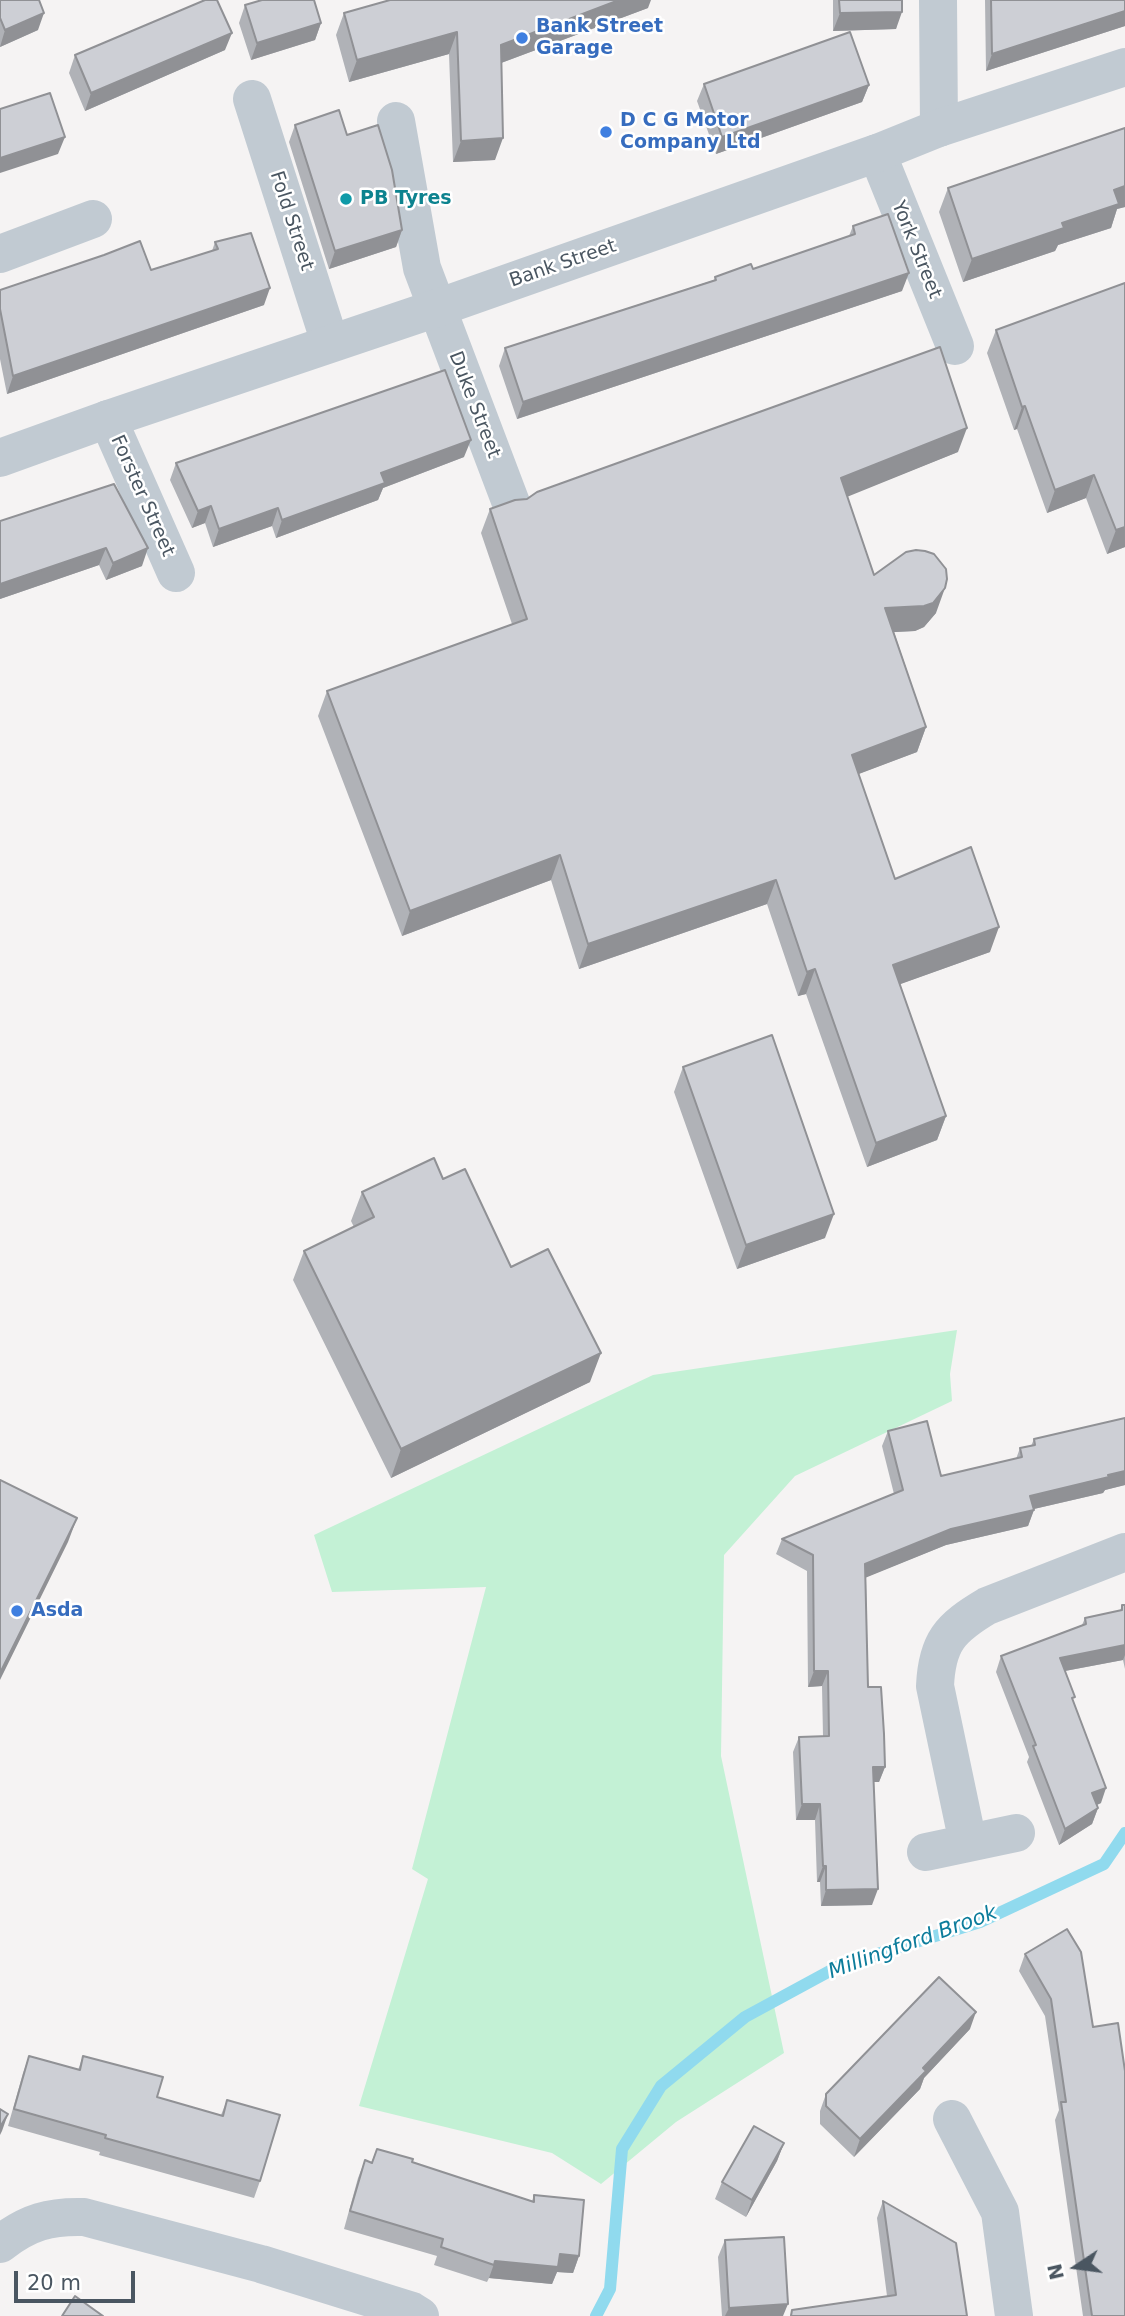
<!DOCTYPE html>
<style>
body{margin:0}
#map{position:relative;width:1125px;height:2316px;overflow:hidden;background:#f5f3f3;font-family:"DejaVu Sans",sans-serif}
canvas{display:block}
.north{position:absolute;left:1041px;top:2232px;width:70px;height:70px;-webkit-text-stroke:5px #fff;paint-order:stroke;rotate:257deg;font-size:19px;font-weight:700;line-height:28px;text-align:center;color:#4a5661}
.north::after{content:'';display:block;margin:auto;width:24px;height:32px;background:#4a5661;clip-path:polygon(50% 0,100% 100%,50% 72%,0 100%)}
.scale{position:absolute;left:14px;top:2271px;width:121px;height:32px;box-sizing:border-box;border:4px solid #4a5661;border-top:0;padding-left:9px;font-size:21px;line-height:24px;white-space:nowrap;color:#4a5661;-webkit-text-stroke:5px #fff;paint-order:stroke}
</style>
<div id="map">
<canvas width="1125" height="2316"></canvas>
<div class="north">N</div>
<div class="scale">20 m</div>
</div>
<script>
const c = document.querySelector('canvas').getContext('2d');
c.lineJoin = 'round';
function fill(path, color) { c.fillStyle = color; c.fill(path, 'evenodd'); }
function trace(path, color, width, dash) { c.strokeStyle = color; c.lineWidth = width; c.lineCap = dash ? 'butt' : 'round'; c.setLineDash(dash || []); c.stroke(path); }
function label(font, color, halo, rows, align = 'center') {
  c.font = font + ' "DejaVu Sans",sans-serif'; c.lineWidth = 5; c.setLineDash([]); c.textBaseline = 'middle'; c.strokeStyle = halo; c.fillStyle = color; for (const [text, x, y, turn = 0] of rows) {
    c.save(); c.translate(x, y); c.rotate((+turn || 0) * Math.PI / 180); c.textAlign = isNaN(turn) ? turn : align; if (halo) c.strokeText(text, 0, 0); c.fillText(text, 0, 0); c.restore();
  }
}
fill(new Path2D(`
 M957 1330 950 1374 952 1401 795 1476 724 1555 721 1756 784 2053 676 2122 601 2184 552 2153 359 2106 428 1879 412 1869 486 1587 332 1592 314 1535 653 1375Z`), '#c3f1d5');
trace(new Path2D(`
 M596 2316 610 2289 622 2149 661 2086 745 2017 839 1966 980 1922 1104 1864 1125 1833`), '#90daee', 12);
trace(new Path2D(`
 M938 0 939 128
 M252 99 330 343
 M396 121 422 268 511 503
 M877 153 955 346
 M0 254 93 219
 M108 419 176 573
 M968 1843 935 1686C937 1642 950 1628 987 1606L1125 1552
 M926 1852 1016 1833
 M952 2119 1000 2212 1014 2316
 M0 2244C28 2222 50 2216 84 2217L261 2264 412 2311 420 2316`), '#c1cad2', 38);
trace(new Path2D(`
 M0 458 108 419 437 308 877 153 939 128 1125 67`), '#c1cad2', 38);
fill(new Path2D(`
 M0 0 38 30 0 47Z
 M833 0H902L896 29 833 31Z
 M985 0H1125V26L986 71Z
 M245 5 321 23 315 40 251 60 239 23Z
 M648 8 501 63 495 160 453 162 449 54 349 82 336 35 344 13Z
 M225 50 85 111 69 73 75 55Z
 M704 84 869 85 862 102 716 154 697 101Z
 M295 125 347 135 402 230 396 247 329 269 289 142Z
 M1125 128V207L1117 209 1111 228 1058 245 1055 251 963 282 939 212 948 188Z
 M853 226 902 291 517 419 499 366 505 348 714 280 715 277 753 269 849 236Z
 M215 242 264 305 7 394 0 359V290L151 270 212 251Z
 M1125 283V547L1107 554 1086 498 1047 513 1017 429 1014 430 987 353 996 330Z
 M958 452 847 496 874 575 936 613 924 627 915 631 894 632 926 727 917 752 858 774 895 879 990 952 900 984 946 1116 937 1140 867 1167 806 994 798 996 767 904 579 969 551 880 402 936 318 716 327 691 512 624 481 533 490 509 527 499Z
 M464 457 383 488 378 500 276 538 272 526 213 547 205 523 192 528 170 480 176 463Z
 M114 484 142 566 106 580 99 565 0 599V521Z
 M683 1067 825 1238 737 1269 674 1092Z
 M443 1179 511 1267 590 1382 391 1478 293 1280 304 1251 354 1227 351 1221 362 1192Z
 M1125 1418V1485L1105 1490 1103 1493 1034 1509 1028 1526 946 1545 866 1577 868 1687 885 1767 879 1782H874L872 1905 821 1906 820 1882H817L815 1820H796L793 1752 799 1737 823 1736 822 1686 808 1687 807 1571 776 1554 782 1539 894 1494 882 1446 888 1431 941 1476 1016 1459 1020 1448 1031 1446 1034 1439Z
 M1122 1605H1125V1669L1123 1660 1065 1671 1101 1803 1097 1805 1098 1808 1092 1824 1059 1845 1027 1762 1029 1757 996 1672 1001 1656 1082 1625 1085 1618 1120 1611Z
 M1025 1954 1093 2027 1125 2316H1083L1055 2120 1059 2110 1045 2016 1019 1971Z
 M970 2029 924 2078 920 2089 854 2157 820 2124V2111L826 2094Z
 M29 2056 78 2070 83 2056 157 2097 221 2115 227 2100 260 2181 254 2198 99 2155 100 2152 8 2126 23 2073Z
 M784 2143 777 2161 746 2217 715 2199 722 2182Z
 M377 2149 412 2162 532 2201 534 2195 579 2256 573 2273 557 2272 552 2284 489 2278 487 2282 434 2265 437 2256 344 2229 358 2178 365 2160 371 2163Z
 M883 2201 967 2316H790L792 2310 887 2296 877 2218Z
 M725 2240 783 2316H722L718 2257Z`), '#b0b2b7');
fill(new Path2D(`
 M619 0H651L648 8 493 66 501 45Z
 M1125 11V26L986 71 992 54Z
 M902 12 896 29 833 31 840 13Z
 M44 13 38 30 0 47 5 30Z
 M321 23 315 40 251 60 257 43Z
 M457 32 449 54 349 82 357 60Z
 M232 33 225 50 85 111 91 93Z
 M869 85 862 102 716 154 722 137Z
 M65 137 58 154 0 173V158Z
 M503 138 495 160 453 162 461 141Z
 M1125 186V207L1117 209 1111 228 1058 245 1055 251 963 282 972 259 1062 223 1114 190Z
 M402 230 396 247 329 269 335 251Z
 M909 273 902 291 517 419 523 402Z
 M270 288 264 305 7 394 13 376Z
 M1025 406 1017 429 1014 430 1022 407Z
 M967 428 958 452 832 503 841 478Z
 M471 440 464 457 383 488 378 500 276 538 282 520 381 473Z
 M1094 475 1086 498 1047 513 1055 490Z
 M211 506 205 523 192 528 198 511Z
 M278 508 272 526 213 547 219 529Z
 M1125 527V547L1107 554 1116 530Z
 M106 548 99 565 0 599V584Z
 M148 548 142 566 106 580 113 563Z
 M945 588 936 613 924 627 915 631 876 633 885 608Z
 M926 727 917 752 843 780 852 755Z
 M560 855 551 880 402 936 410 911Z
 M776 880 767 904 579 969 588 944Z
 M999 927 990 952 884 990 893 965Z
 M815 969 806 994 798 996 807 972Z
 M946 1116 937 1140 867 1167 876 1143Z
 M834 1214 825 1238 737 1269 746 1245Z
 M601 1353 590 1382 391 1478 401 1449Z
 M1125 1471V1485L1105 1490 1103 1493 1025 1511 1030 1496Z
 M1034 1510 1028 1526 946 1545 860 1580 865 1564 951 1529Z
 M77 1518 68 1542 0 1680V1673Z
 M1125 1645V1655L1123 1660 1054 1673 1060 1658Z
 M814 1671H828L822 1686 808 1687Z
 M873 1767H885L879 1782H868Z
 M1106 1788 1101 1803 1087 1809 1092 1793Z
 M802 1804H820L815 1820H796Z
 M1098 1808 1092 1824 1059 1845 1065 1829Z
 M823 1866H826L820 1882H817Z
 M878 1889 872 1905 821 1906 826 1890Z
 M976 2012 970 2029 924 2078 920 2089 854 2157 860 2139 923 2068Z
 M8 2114 2 2131 0 2135V2127Z
 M784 2143 777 2161 746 2217 752 2200Z
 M560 2254 579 2256 573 2273 557 2272 552 2284 489 2278 495 2261Z
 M788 2304 783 2316H725L729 2308Z`), '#909195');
const building = new Path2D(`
 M0 0H39L44 13 5 30 0 18Z
 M205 0H217L232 33 91 93 75 55Z
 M262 0H314L321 23 257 43 245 5Z
 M390 0H619L501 45 503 138 461 141 457 32 357 60 344 13Z
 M839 0H902V12L840 13Z
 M991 0H1125V11L992 54Z
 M850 32 869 85 722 137 704 84Z
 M50 93 65 137 0 158V109Z
 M339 110 347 135 378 125 392 170 402 230 335 251 295 125Z
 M1125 128V186L1114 190 1119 204 1062 223 1064 228 972 259 948 188Z
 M888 214 909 273 523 402 505 348 716 280 715 277 751 264 753 269 855 234 853 226Z
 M251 233 270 288 13 376 0 309V290L104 255 140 241 151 270 218 249 215 242Z
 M1125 283V527L1116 530 1094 475 1055 490 1025 406 1022 407 996 330Z
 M940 347 967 428 841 478 874 575 906 552 916 550 925 551 934 554 946 569 947 579 945 588 933 603 924 606 885 608 926 727 852 755 895 879 971 847 999 927 893 965 946 1116 876 1143 815 969 807 972 776 880 588 944 560 855 410 911 327 691 527 619 490 509 515 500 527 499 537 492Z
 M445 370 471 440 381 473 385 483 282 520 278 508 219 529 211 506 198 511 176 463Z
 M114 484 148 548 113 563 106 548 0 584V521Z
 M772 1035 834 1214 746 1245 683 1067Z
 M434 1158 443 1179 465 1169 511 1267 548 1249 601 1353 401 1449 304 1251 374 1217 362 1192Z
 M1125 1418V1471L1108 1475 1109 1477 1030 1496 1034 1510 951 1529 865 1564 868 1687H881L884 1734 885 1767H873L878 1889 826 1890V1866H823L820 1804H802L799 1737 829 1736 828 1671H814L813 1555 782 1539 903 1490 888 1431 927 1421 941 1476 1022 1457 1020 1448 1035 1445 1034 1439Z
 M0 1480 77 1518 0 1673Z
 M1122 1605H1125V1645L1060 1658 1075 1697 1072 1698 1106 1788 1092 1793 1098 1808 1065 1829 1033 1746 1036 1745 1001 1656 1086 1624 1085 1618 1122 1610Z
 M1067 1929 1081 1952 1093 2027 1118 2023 1125 2071V2316H1092L1061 2102H1066L1051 1999 1025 1954Z
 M939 1977 976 2012 923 2068 926 2071 860 2139 826 2106V2094Z
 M29 2056 80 2070 83 2056 163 2077 157 2097 223 2116 227 2100 280 2115 260 2181 105 2138 106 2135 14 2109Z
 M0 2109 8 2114 0 2127Z
 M754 2126 784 2143 752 2200 722 2182Z
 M377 2149 413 2159 412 2162 534 2202V2195L584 2200 579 2256 560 2254 558 2267 495 2261 494 2265 441 2247 443 2239 350 2211 365 2160 372 2163Z
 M883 2201 956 2243 967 2316H791L792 2310 896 2295Z
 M784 2237 788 2304 729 2308 725 2240Z
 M75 2296 103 2316H62Z`);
fill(building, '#cdcfd5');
trace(building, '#909195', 2);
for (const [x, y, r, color] of [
 [522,38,7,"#3f7fe0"],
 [606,132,7,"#3f7fe0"],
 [346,199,7,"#0f9aa8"],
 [17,1611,7,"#3f7fe0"]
]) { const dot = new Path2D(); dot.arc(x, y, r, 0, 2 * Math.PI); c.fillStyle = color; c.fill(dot); trace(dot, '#fff', 2.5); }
label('bold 19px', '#366cbe', '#fff', [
 ["Bank Street",536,27],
 ["Garage",536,49],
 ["D C G Motor",620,121],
 ["Company Ltd",620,143],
 ["Asda",31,1611]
], 'left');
label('bold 19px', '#0d838f', '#fff', [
 ["PB Tyres",360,199]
], 'left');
label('19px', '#4a5661', '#fff', [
 ["Fold Street",291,221,72],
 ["York Street",916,250,68],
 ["Bank Street",563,264,-19],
 ["Duke Street",474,405,69],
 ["Forster Street",142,496,66]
]);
label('italic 21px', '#0c7c9b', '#fff', [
 ["Millingford Brook",913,1943,-20]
]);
</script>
